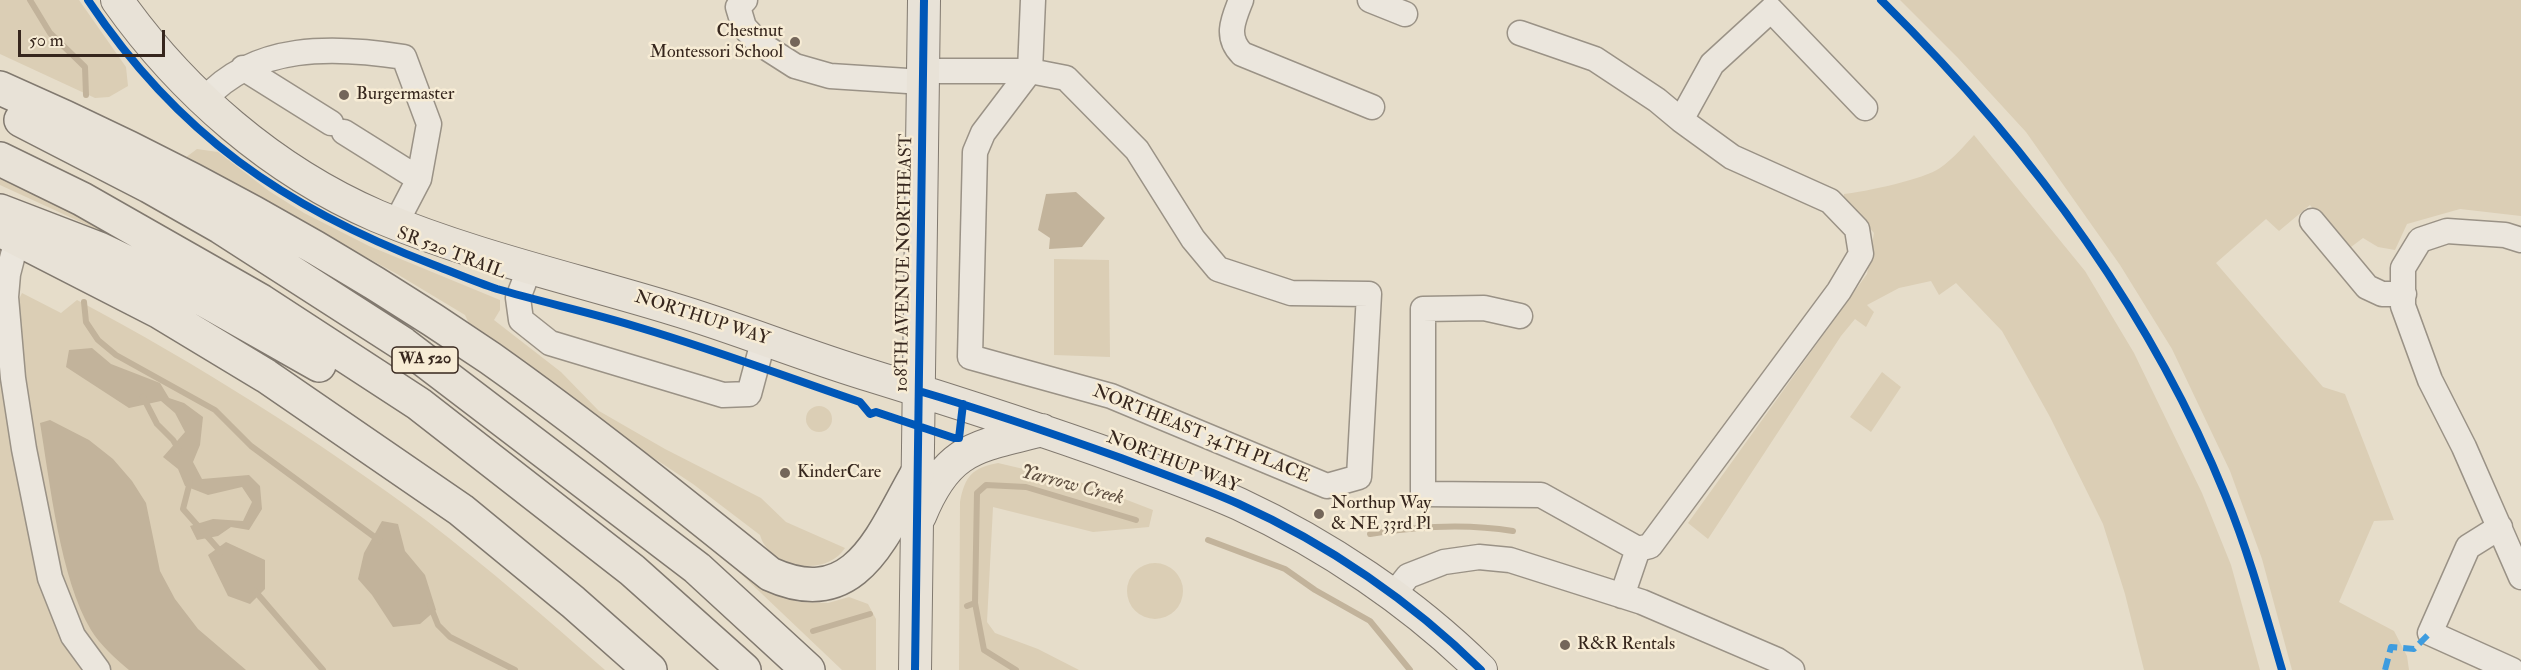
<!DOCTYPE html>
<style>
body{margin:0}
#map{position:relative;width:2521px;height:670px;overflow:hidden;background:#e6ddca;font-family:"IM FELL Double Pica",serif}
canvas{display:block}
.scale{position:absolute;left:18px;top:30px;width:147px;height:27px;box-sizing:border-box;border:3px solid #36261d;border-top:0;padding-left:8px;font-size:18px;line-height:21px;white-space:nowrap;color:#36261d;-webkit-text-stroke:4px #f7ecd5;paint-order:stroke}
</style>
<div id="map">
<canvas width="2521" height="670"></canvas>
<div class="scale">50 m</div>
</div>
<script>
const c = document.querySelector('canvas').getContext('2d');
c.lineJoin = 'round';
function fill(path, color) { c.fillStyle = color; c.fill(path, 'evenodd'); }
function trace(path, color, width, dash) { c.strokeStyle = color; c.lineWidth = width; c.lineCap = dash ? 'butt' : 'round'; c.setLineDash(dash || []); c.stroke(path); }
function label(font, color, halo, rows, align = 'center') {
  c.font = font + ' "IM FELL Double Pica",serif'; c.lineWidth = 5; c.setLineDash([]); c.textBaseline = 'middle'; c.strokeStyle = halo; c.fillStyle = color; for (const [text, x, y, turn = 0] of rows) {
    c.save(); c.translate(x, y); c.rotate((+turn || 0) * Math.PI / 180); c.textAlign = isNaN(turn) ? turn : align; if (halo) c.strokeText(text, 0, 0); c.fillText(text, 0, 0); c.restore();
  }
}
fill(new Path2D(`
 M0 0H79L126 67 128 86 109 97 95 98 0 54Z
 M1900 0H2521V216L2460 209 2407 224 2395 250 2378 247 2363 238 2347 250 2310 205 2279 231 2266 219 2216 263 2323 387 2345 394 2394 520 2374 521 2339 602 2394 631 2407 656 2409 670H2292L2262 559 2230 471 2172 349 2120 265 2026 132 1958 58Z
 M1974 135 2085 271 2134 353 2202 493 2231 565 2260 670H2144L2125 594 2103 524 2050 417 2002 331 1956 283 1939 295 1931 281 1899 288 1867 305 1874 312 1866 327 1855 319 1841 336 1708 539 1688 523 1867 274 1874 233 1844 200V194C1864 192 1925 179 1940 168 1953 159 1964 146 1974 135Z
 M197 149 218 152 269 191 304 213 369 246 500 300V310L494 320 561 372 599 411 665 449 761 498 786 522 845 548C826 578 769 568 760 535L693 484 622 437 472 330 465 315 397 274 185 158Z
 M0 176 124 238 122 241 0 185Z
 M1054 259 1109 260 1110 357 1054 355Z
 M22 293 61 313 77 300C196 363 318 440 427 521 488 568 547 619 605 670H111L81 636 62 590 45 520 15 307Z
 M0 340 86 670H0Z
 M1882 372 1901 387 1871 432 1850 417Z
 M806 419a13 13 0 1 1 26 0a13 13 0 1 1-26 0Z
 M998 463 1083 483 1153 510 1149 527 1093 532 993 507 987 622 995 633 1038 649 1079 670H959L960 502C965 476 972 468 998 463Z
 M721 555 778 594 799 602 828 603 849 597 868 604 876 619V670H842Z
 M1127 591a28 28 0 1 1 56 0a28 28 0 1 1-56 0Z`), '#dbceb5');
fill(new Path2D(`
 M1076 192 1105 218 1082 247 1049 249 1050 238 1038 230 1046 194Z
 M92 348 111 364 160 383 169 398 184 403 203 417 200 445 193 462 202 479 249 475 260 486 262 509 249 530 231 527 218 536 197 540 190 526 213 519 243 521 252 502 242 487 208 495 185 486 178 469 163 457 185 432 175 413 161 401 129 408 66 367 69 350Z
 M50 420 89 440 113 459 132 481 146 503 160 571 175 599 198 629 246 670H129C116 659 100 645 91 630 60 578 50 483 40 423Z
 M382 521 398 524 405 551 425 575 436 610 420 624 393 627 372 595 358 579 364 553Z
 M226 542 265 560V589L250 604 228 596 208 555Z`), '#c2b39b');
trace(new Path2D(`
 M30 0 50 33 85 67 86 95
 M84 302 86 322 98 340 116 355 215 410 251 446 380 541
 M143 397 157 424 173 440 179 450
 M190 482 183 509 221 552
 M1370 534C1418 526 1465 523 1513 531
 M1208 540 1285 569 1315 590 1370 621 1410 670
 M255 591 323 670
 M975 603 984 650 1016 670
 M430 605 438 625 450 637 515 670
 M967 606 975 603 977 493 986 485 1026 487 1136 520
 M813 631 870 614`), '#c2b39b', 6);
const minor = new Path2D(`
 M745 0 738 7 744 27 759 43 795 66 830 76 923 82
 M1241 0C1233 20 1225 37 1242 54L1372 107
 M1370 0 1405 14
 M1520 33 1595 59 1657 100 1681 120
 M243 68 331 123
 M923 71H1030L1066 78 1137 150 1193 239 1218 269 1291 293 1369 294 1359 477 1327 486 1111 396 970 357 975 152 983 133 1030 71 1033 0
 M204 100C255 43 334 46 404 57L429 124 419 179 396 223
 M344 132 419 179
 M2312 221 2367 287 2382 294H2404
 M17 239 8 274 6 297 13 378 24 449 50 578 73 636 98 670
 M2521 240 2505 235 2447 231 2420 240 2403 268V306L2430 380 2464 447 2521 577
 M530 267 518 298 521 320 550 343 723 395 749 394 764 338
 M1520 316 1484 308 1423 309V494L1541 495 1638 549
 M2500 527 2468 547 2430 633 2512 670
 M1393 595 1408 576 1444 562 1479 557 1510 560 1642 602 1777 660 1792 670
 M1622 596 1638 549 1650 546 1839 291 1861 254 1857 229 1830 201 1732 157 1681 120 1712 64 1771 10 1865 108`);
const major = new Path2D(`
 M117 0C182 92 273 171 377 216 472 256 575 279 673 309 740 329 805 356 872 376 956 402 1040 429 1123 459 1162 473 1201 487 1239 504 1327 545 1412 602 1481 670
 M920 516C948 447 976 447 1042 430
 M915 670 924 0`);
const highway = new Path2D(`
 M0 88C172 163 335 252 490 358 586 426 678 500 770 574 856 613 882 535 917 474
 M21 120 149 186 221 227 403 344 697 568 808 670
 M0 159 82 199 261 301 419 404 632 570 744 670
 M0 211 99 249 197 296 319 365
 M6 233 160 312 266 376 461 510 573 602 650 670`);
trace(minor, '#9a9286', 27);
trace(major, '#81796f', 34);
trace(highway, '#81796f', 36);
trace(minor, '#ebe6dd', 24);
trace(major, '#e8e2d7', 32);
trace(highway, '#e8e2d7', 33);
trace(new Path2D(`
 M2385 670 2391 647 2414 649 2430 633`), '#3e9cdf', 6, [12, 6]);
trace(new Path2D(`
 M88 0C177 134 285 208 434 265 455 273 476 282 497 289 545 303 594 313 641 328 715 350 787 377 860 402L870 414 876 412 954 438H959L963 404
 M1881 0C2026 143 2149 307 2226 497 2249 553 2265 612 2282 670
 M919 391C987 411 1054 434 1121 458 1160 473 1201 487 1239 504 1328 544 1412 602 1481 670
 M915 670 924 0`), '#0057b8', 8);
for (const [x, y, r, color] of [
 [795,42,6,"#74665a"],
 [344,95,6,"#74665a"],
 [785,473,6,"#74665a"],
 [1319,514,6,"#74665a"],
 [1565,645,6,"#74665a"]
]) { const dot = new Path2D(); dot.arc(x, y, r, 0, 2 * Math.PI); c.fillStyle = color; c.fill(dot); trace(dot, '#f7ecd5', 2); }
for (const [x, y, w] of [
 [425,360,66]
]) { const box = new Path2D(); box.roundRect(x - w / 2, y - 13, w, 26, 4.5); c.fillStyle = '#f7ecd5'; c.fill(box); trace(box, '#36261d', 1.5); }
label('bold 16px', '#36261d', null, [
 ["WA 520",425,360]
]);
label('18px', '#36261d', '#f7ecd5', [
 ["Chestnut",783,32,"right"],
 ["Montessori School",783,53,"right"],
 ["Burgermaster",356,95],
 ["KinderCare",797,473],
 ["Northup Way",1331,504],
 ["& NE 33rd Pl",1331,525],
 ["R&R Rentals",1577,645]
], 'left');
label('18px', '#36261d', '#f7ecd5', [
 ["SR 520 TRAIL",451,254,21],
 ["108TH AVENUE NORTHEAST",905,263,-89],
 ["NORTHUP WAY",702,319,18],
 ["NORTHEAST 34TH PLACE",1201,435,22],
 ["NORTHUP WAY",1173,463,21]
]);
label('italic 20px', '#5b4b3d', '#f7ecd5', [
 ["Yarrow Creek",1072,486,15]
]);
</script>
